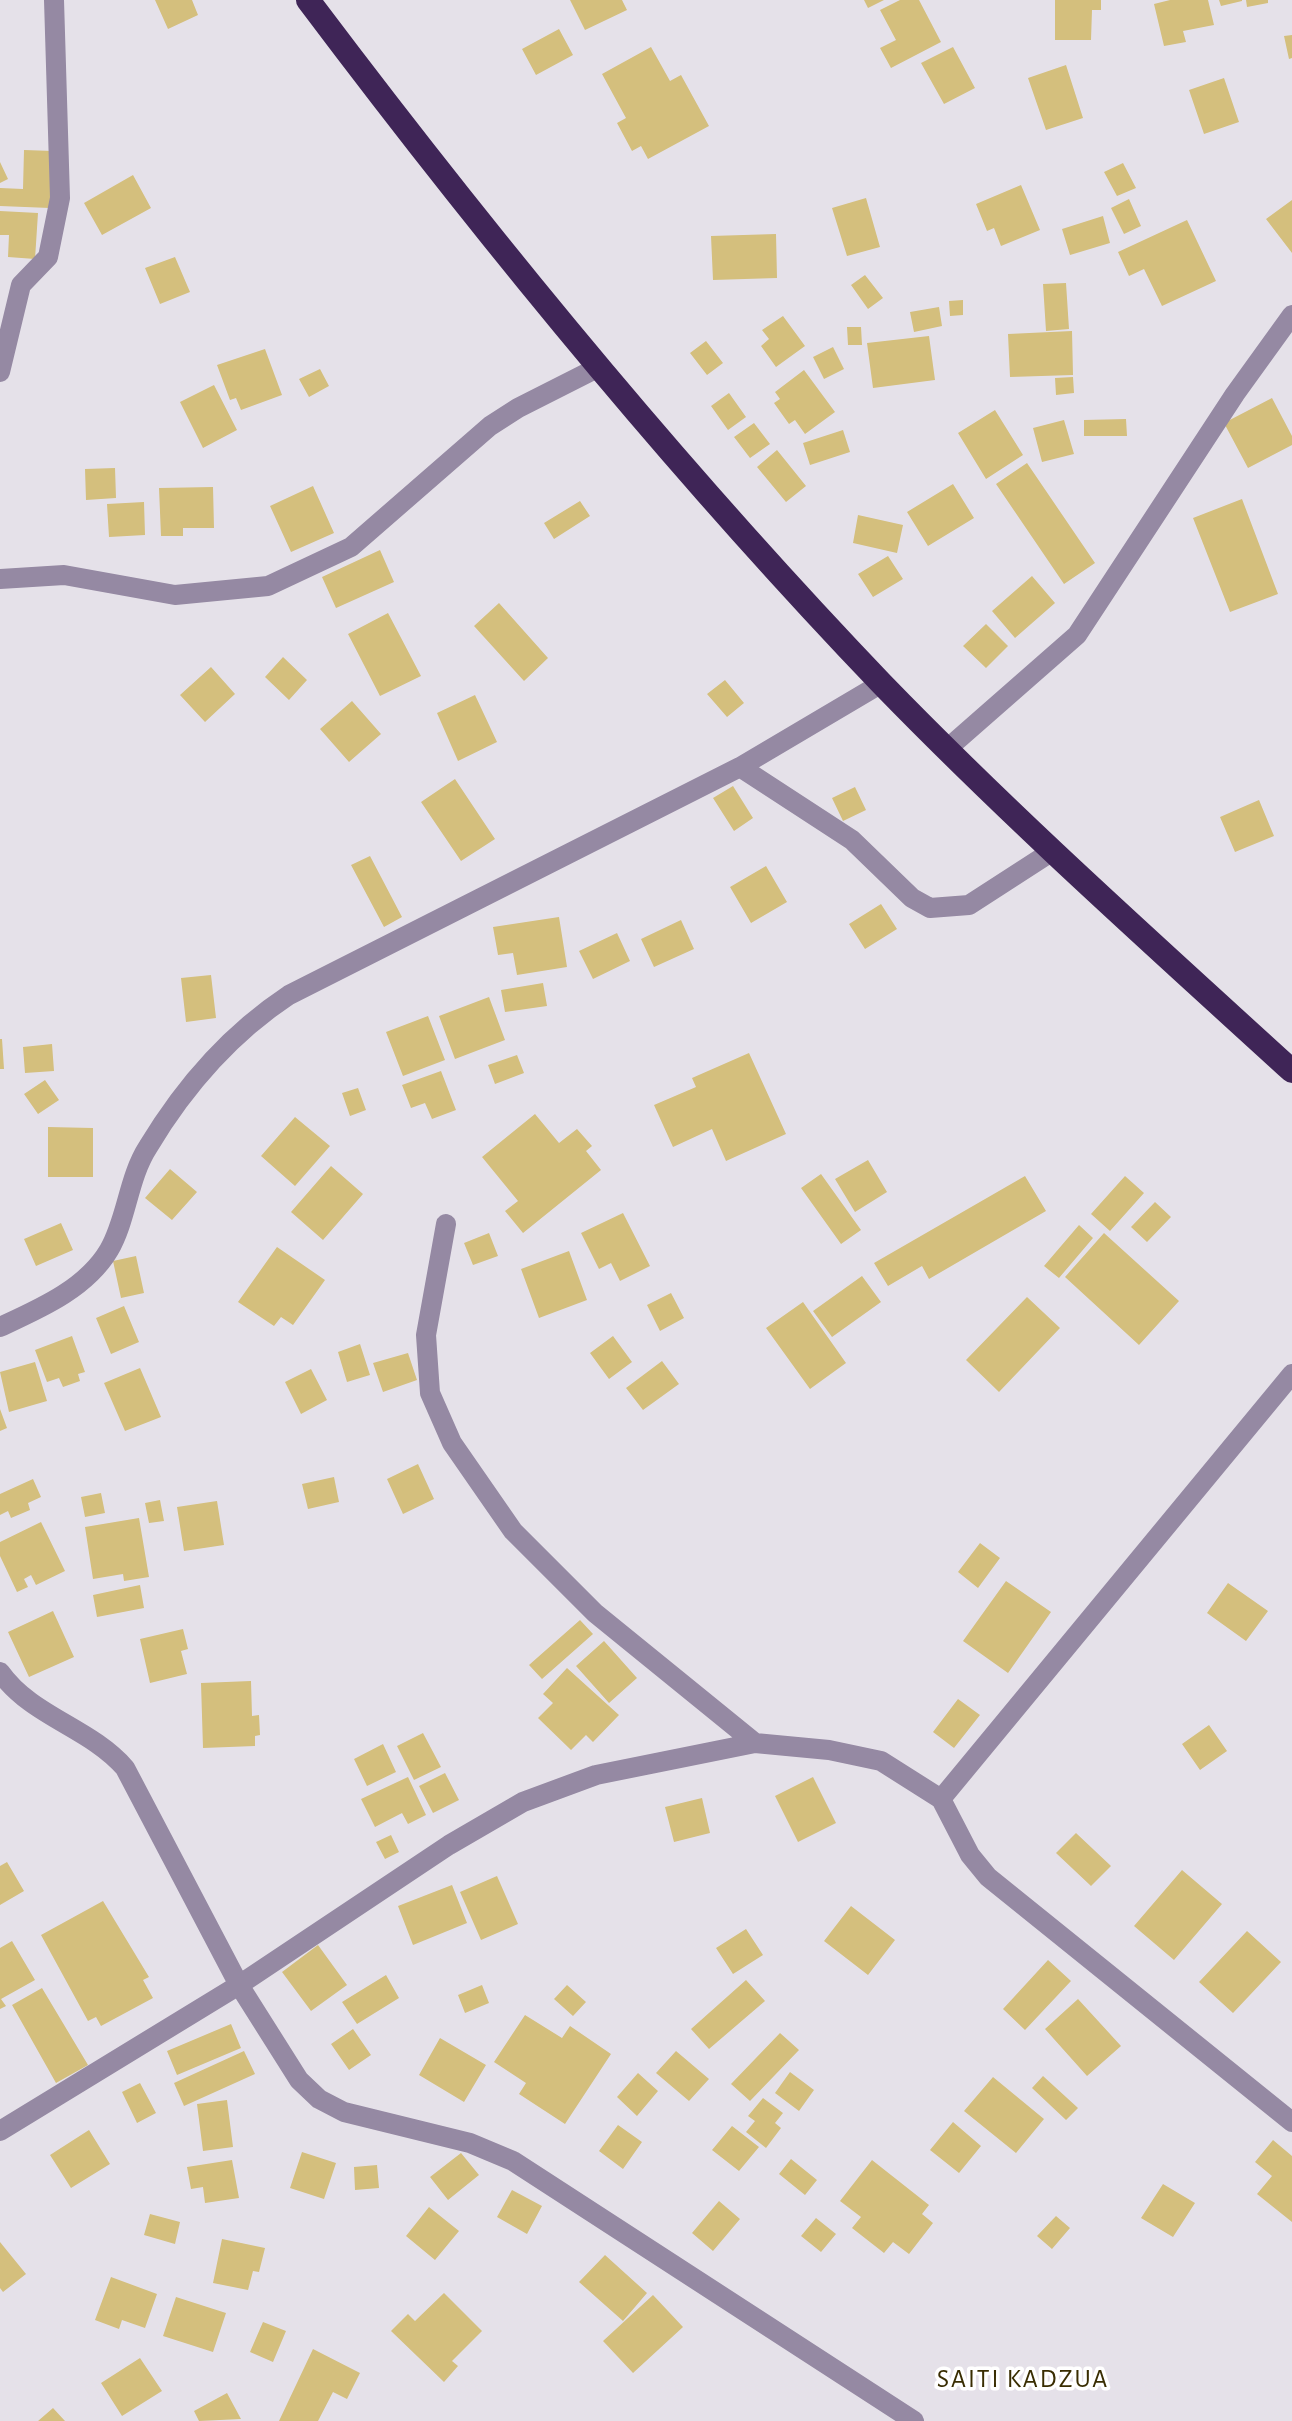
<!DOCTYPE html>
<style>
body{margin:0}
canvas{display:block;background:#e5e1e9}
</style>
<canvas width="1292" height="2421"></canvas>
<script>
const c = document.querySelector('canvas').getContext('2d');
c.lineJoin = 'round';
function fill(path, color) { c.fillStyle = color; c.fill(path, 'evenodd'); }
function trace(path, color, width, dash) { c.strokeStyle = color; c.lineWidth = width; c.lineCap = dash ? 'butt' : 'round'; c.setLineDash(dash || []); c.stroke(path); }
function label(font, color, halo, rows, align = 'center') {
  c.font = font + ' "Alegreya Sans",sans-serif'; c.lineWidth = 7; c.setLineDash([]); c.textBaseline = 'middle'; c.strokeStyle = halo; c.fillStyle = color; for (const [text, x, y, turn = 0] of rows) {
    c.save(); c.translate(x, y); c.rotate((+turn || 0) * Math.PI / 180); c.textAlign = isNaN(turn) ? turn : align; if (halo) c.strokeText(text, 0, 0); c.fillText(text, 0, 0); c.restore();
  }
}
fill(new Path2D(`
 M155 0H192L198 15 168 29Z
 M570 0H622L627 10 585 30Z
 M864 0H884L868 8Z
 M900 0H919L941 42 891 68 880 48 896 40 880 10Z
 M1055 0H1101V10H1092L1091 40H1055Z
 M1170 0H1208L1214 25 1183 31 1186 42 1164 46 1154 4Z
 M1219 0H1242V1L1221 6Z
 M1246 0H1268V3L1247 7Z
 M559 29 573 55 536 75 522 49Z
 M1292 35V58L1289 59 1284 36Z
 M651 47 670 81 681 75 709 126 648 159 641 146 632 151 617 123 626 118 602 74Z
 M953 47 975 88 944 104 921 63Z
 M1066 65 1083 118 1046 130 1028 78Z
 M1224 78 1239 122 1204 134 1189 90Z
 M24 150 53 151 50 208 0 206V188L23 189Z
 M0 162 8 179 0 183Z
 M1123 163 1136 188 1117 196 1104 172Z
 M133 175 151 208 102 235 84 203Z
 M1021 185 1040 230 1001 246 994 228 987 231 976 204Z
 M866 198 880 247 847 256 832 208Z
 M1129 199 1141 226 1124 234 1111 208Z
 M1292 200V253L1266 219Z
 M0 211 38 213 35 259 8 257 9 235H0Z
 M1103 216 1110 243 1070 255 1062 229Z
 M1187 220 1216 281 1162 306 1144 269 1129 276 1118 252Z
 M776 234 777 278 713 280 711 236Z
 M175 257 190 292 160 304 145 268Z
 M865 275 883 298 868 309 851 285Z
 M1066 283 1069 329 1046 331 1043 284Z
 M963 300V315L950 316 949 301Z
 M939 307 942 326 914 332 910 312Z
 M783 316 805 346 776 367 761 346 769 339 762 330Z
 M847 327H861L862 345H848Z
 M1072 331 1073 375 1010 377 1008 334Z
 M929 336 935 380 873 388 867 343Z
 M706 341 723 363 707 375 690 353Z
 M833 347 844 369 824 379 813 357Z
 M265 349 282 395 241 410 236 398 230 400 217 365Z
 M320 369 329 386 309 397 299 379Z
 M804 370 835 412 805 434 795 420 789 424 774 403 780 399 775 392Z
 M1073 377 1074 393 1056 395 1055 378Z
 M214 385 237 430 203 448 180 402Z
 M729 393 746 417 728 430 711 406Z
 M1272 398 1292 436V445L1248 468 1224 423Z
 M995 410 1023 455 986 479 958 433Z
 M1126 419 1127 436H1084V420Z
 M1064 420 1074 454 1042 462 1033 428Z
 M754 423 770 444 750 458 734 437Z
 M843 430 850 452 810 465 803 443Z
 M777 450 806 486 786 502 757 467Z
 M1027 463 1095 563 1064 584 996 484Z
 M115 468 116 498 86 500 85 469Z
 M953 484 974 518 928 546 907 512Z
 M313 486 334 533 291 552 270 506Z
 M213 487 214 528H183V536H161L159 488Z
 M1242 499 1278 594 1230 612 1193 518Z
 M580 501 590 516 554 539 544 523Z
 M144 502 145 535 109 537 107 504Z
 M858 515 903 525 897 553 853 543Z
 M380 550 394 582 336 608 322 577Z
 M888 556 903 579 873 597 858 574Z
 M1032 576 1055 603 1015 638 992 611Z
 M499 603 548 658 524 681 474 626Z
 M388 613 421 676 380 696 348 634Z
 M986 624 1008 646 986 668 963 646Z
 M283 657 307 680 289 700 265 677Z
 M211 667 235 694 205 722 180 695Z
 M725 680 744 703 727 717 707 694Z
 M475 695 497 742 458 761 437 713Z
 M352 701 381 734 349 762 320 729Z
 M455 779 495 839 461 861 421 802Z
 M733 786 753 818 734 831 713 798Z
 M855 787 866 810 843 821 832 798Z
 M1259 800 1274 836 1235 852 1220 817Z
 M370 856 402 917 384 927 351 865Z
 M766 866 787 902 751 923 730 887Z
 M881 904 897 929 865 949 849 924Z
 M559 917 567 967 517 975 513 953 498 955 493 927Z
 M681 920 694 949 654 967 641 939Z
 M617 933 630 961 593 979 579 951Z
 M211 975 216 1018 186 1022 181 978Z
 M543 983 547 1006 505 1012 501 990Z
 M489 997 505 1040 455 1059 439 1016Z
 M428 1016 445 1060 403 1076 386 1032Z
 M0 1039H2L4 1069H0Z
 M52 1044 54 1071 25 1073 23 1047Z
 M749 1053 786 1134 726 1161 712 1129 673 1147 654 1105 696 1087 692 1078Z
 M517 1055 524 1073 495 1084 488 1065Z
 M441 1071 456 1110 432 1119 425 1103 411 1108 402 1085Z
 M45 1080 59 1100 38 1114 24 1094Z
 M358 1088 366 1110 350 1116 342 1093Z
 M535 1114 559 1143 577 1129 592 1146 586 1151 601 1170 523 1233 505 1211 518 1201 482 1157Z
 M295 1117 330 1146 295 1186 261 1156Z
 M48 1127 93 1128V1177H48Z
 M868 1160 887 1192 855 1212 835 1179Z
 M331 1166 363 1194 323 1240 291 1212Z
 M170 1169 197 1192 172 1220 145 1198Z
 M821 1174 861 1230 841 1244 801 1188Z
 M1025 1176 1046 1211 929 1279 922 1266 888 1286 874 1263Z
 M1125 1176 1144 1193 1110 1231 1091 1214Z
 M1155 1202 1171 1217 1147 1242 1131 1227Z
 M623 1213 650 1266 620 1281 611 1263 599 1269 581 1233Z
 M61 1223 73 1250 36 1266 24 1239Z
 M1079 1225 1093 1238 1059 1278 1044 1266Z
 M489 1233 498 1256 473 1265 464 1243Z
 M1104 1233 1179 1301 1139 1345 1065 1277Z
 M277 1247 325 1280 293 1325 281 1317 274 1326 238 1302Z
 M569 1251 587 1300 539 1318 521 1269Z
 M136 1256 144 1293 121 1298 113 1261Z
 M862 1276 881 1302 832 1337 813 1311Z
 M671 1293 684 1318 660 1331 647 1305Z
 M1027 1297 1060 1328 999 1392 966 1360Z
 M803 1302 846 1363 810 1389 766 1328Z
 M124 1306 139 1342 111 1354 96 1318Z
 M72 1336 85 1372 78 1374 80 1381 63 1387 59 1378 47 1382 35 1350Z
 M613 1336 632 1362 609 1379 590 1353Z
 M360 1344 370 1375 347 1382 338 1352Z
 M408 1353 417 1380 383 1392 373 1363Z
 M662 1361 679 1384 643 1410 626 1388Z
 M35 1362 47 1401 9 1412 0 1372Z
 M140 1368 161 1417 125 1431 104 1383Z
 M311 1369 327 1400 301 1414 285 1382Z
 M0 1409 7 1428 0 1431Z
 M418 1464 434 1499 403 1514 387 1479Z
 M334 1477 339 1502 308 1509 302 1484Z
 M33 1479 41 1497 28 1503 30 1510 11 1518 8 1511 0 1515V1494Z
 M101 1493 105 1513 85 1517 81 1497Z
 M160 1500 164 1521 149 1523 145 1503Z
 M217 1501 224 1545 184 1551 177 1507Z
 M139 1518 149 1577 124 1581 123 1574 93 1579 85 1527Z
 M41 1522 65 1571 36 1585 31 1575 24 1579 28 1587 17 1592 0 1556V1542Z
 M980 1543 1000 1558 978 1588 958 1572Z
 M1006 1581 1051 1612 1008 1673 963 1641Z
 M1228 1583 1268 1611 1246 1641 1207 1613Z
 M140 1585 144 1608 97 1617 93 1595Z
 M53 1611 74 1657 29 1677 8 1632Z
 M580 1620 593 1634 542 1679 529 1665Z
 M183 1629 188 1649 181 1651 187 1674 150 1683 140 1639Z
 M604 1641 637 1678 609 1703 576 1666Z
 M567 1668 619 1715 593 1742 586 1735 571 1750 538 1718 553 1703 543 1694Z
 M251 1681 252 1716 259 1715 260 1735 255 1736V1746L203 1748 201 1683Z
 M958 1699 980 1715 954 1748 933 1732Z
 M1209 1725 1227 1751 1200 1770 1182 1744Z
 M423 1733 441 1767 414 1780 397 1746Z
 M383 1744 396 1772 367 1786 354 1759Z
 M445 1773 459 1800 433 1813 419 1786Z
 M408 1777 426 1815 408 1824 402 1813 375 1827 361 1799Z
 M813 1777 836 1823 798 1842 775 1796Z
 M702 1798 710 1833 674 1842 665 1807Z
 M1076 1833 1111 1866 1091 1886 1056 1853Z
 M391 1835 399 1852 385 1859 376 1842Z
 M7 1862 24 1891 0 1905V1866Z
 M1182 1870 1222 1904 1174 1960 1134 1926Z
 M497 1876 518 1924 481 1940 460 1892Z
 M452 1885 467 1923 413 1945 398 1906Z
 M103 1901 149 1977 143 1980 153 1998 101 2026 96 2017 88 2021 41 1935Z
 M851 1906 895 1940 868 1975 824 1941Z
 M746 1929 763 1955 733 1974 716 1948Z
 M1247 1931 1281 1962 1233 2013 1199 1982Z
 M12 1941 35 1980 1 1999 6 2006 0 2009V1948Z
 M318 1945 347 1985 311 2011 282 1972Z
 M1048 1960 1071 1981 1025 2030 1003 2009Z
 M386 1975 399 1998 357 2024 342 2002Z
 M746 1980 765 2001 709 2049 691 2029Z
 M482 1985 489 2003 465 2013 458 1995Z
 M567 1985 586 2002 573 2016 554 1999Z
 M42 1988 88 2065 56 2083 12 2005Z
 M1078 1999 1121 2046 1087 2076 1045 2029Z
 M525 2015 562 2038 570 2026 611 2054 565 2124 519 2094 526 2083 494 2062Z
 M231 2024 241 2048 177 2075 167 2051Z
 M353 2029 371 2055 349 2070 331 2044Z
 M780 2033 799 2050 750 2101 731 2084Z
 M440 2038 486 2065 464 2102 419 2075Z
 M244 2051 255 2074 184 2106 174 2083Z
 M676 2051 709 2079 689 2101 656 2073Z
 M790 2072 814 2090 799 2111 775 2093Z
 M638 2073 658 2091 637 2116 617 2097Z
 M1043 2076 1078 2108 1066 2120 1032 2088Z
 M993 2077 1044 2119 1016 2153 964 2111Z
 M140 2083 156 2113 137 2123 122 2092Z
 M763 2098 783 2113 775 2123 781 2128 766 2148 746 2132 755 2121 748 2116Z
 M227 2100 233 2147 203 2151 197 2104Z
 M953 2122 981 2146 959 2173 930 2150Z
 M618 2125 642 2142 623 2169 599 2151Z
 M732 2126 759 2147 739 2171 712 2150Z
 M89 2130 110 2164 71 2188 50 2155Z
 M1273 2140 1292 2156V2222L1257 2194 1272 2176 1255 2162Z
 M302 2152 336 2163 324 2199 290 2188Z
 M461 2153 479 2175 448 2200 430 2177Z
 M791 2159 817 2180 805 2195 779 2174Z
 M232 2160 239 2198 205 2203 203 2187 191 2189 187 2167Z
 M872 2160 929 2205 922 2214 933 2223 909 2254 893 2242 884 2253 852 2228 861 2217 840 2201Z
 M377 2165 379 2188 355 2190 354 2167Z
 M1163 2184 1195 2203 1173 2237 1141 2218Z
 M512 2190 542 2206 527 2234 497 2217Z
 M719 2201 740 2219 713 2251 692 2233Z
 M429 2207 459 2231 435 2260 406 2236Z
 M150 2214 180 2222 175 2244 144 2235Z
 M1056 2216 1070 2228 1052 2249 1037 2236Z
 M816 2218 836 2234 821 2252 801 2236Z
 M222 2239 265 2248 259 2272 253 2271 248 2290 213 2283Z
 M0 2242 26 2274 3 2292 0 2288Z
 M605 2255 647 2293 623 2321 579 2282Z
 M111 2277 157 2294 145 2328 122 2320 119 2329 95 2320Z
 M444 2293 482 2331 452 2361 458 2366 444 2382 391 2331 408 2314 415 2321Z
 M653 2295 683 2327 633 2373 603 2341Z
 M176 2297 226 2313 213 2352 163 2336Z
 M263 2322 286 2331 273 2362 250 2352Z
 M313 2349 360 2373 347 2399 333 2392 318 2421H279Z
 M140 2358 162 2391 122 2416 101 2383Z
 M227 2393 241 2419 199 2421 194 2411Z
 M53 2408 65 2421H38Z`), '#d4bf7d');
trace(new Path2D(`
 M0 372 21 285 48 257 60 198 54 0
 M0 579 64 575 175 595 268 586 351 547 490 426 518 408 599 367
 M947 749 1077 635 1235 394 1292 315
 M740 767 852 840 912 898 930 908 969 905 1051 852
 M446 1224 426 1335 430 1393 452 1443 513 1531 595 1613 755 1743
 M0 1327C39 1309 86 1289 109 1250 127 1219 128 1178 148 1147 184 1087 230 1034 289 995L740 767 882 683
 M0 1672C32 1717 89 1727 125 1768L239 1985 299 2080 319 2099 344 2112 470 2143 513 2161 914 2421
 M941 1799 1292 1374
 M0 2131 239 1985 449 1845 523 1802 596 1775 755 1743 829 1750 881 1761 941 1799 970 1855 988 1877 1292 2122`), '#9589a3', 20);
trace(new Path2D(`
 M308 0C487 238 676 469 882 684 1013 819 1153 944 1292 1071`), '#3f2557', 24);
c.letterSpacing = '2px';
label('26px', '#392d02', '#fff', [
 ["SAITI KADZUA",1023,2379]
]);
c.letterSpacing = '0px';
</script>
